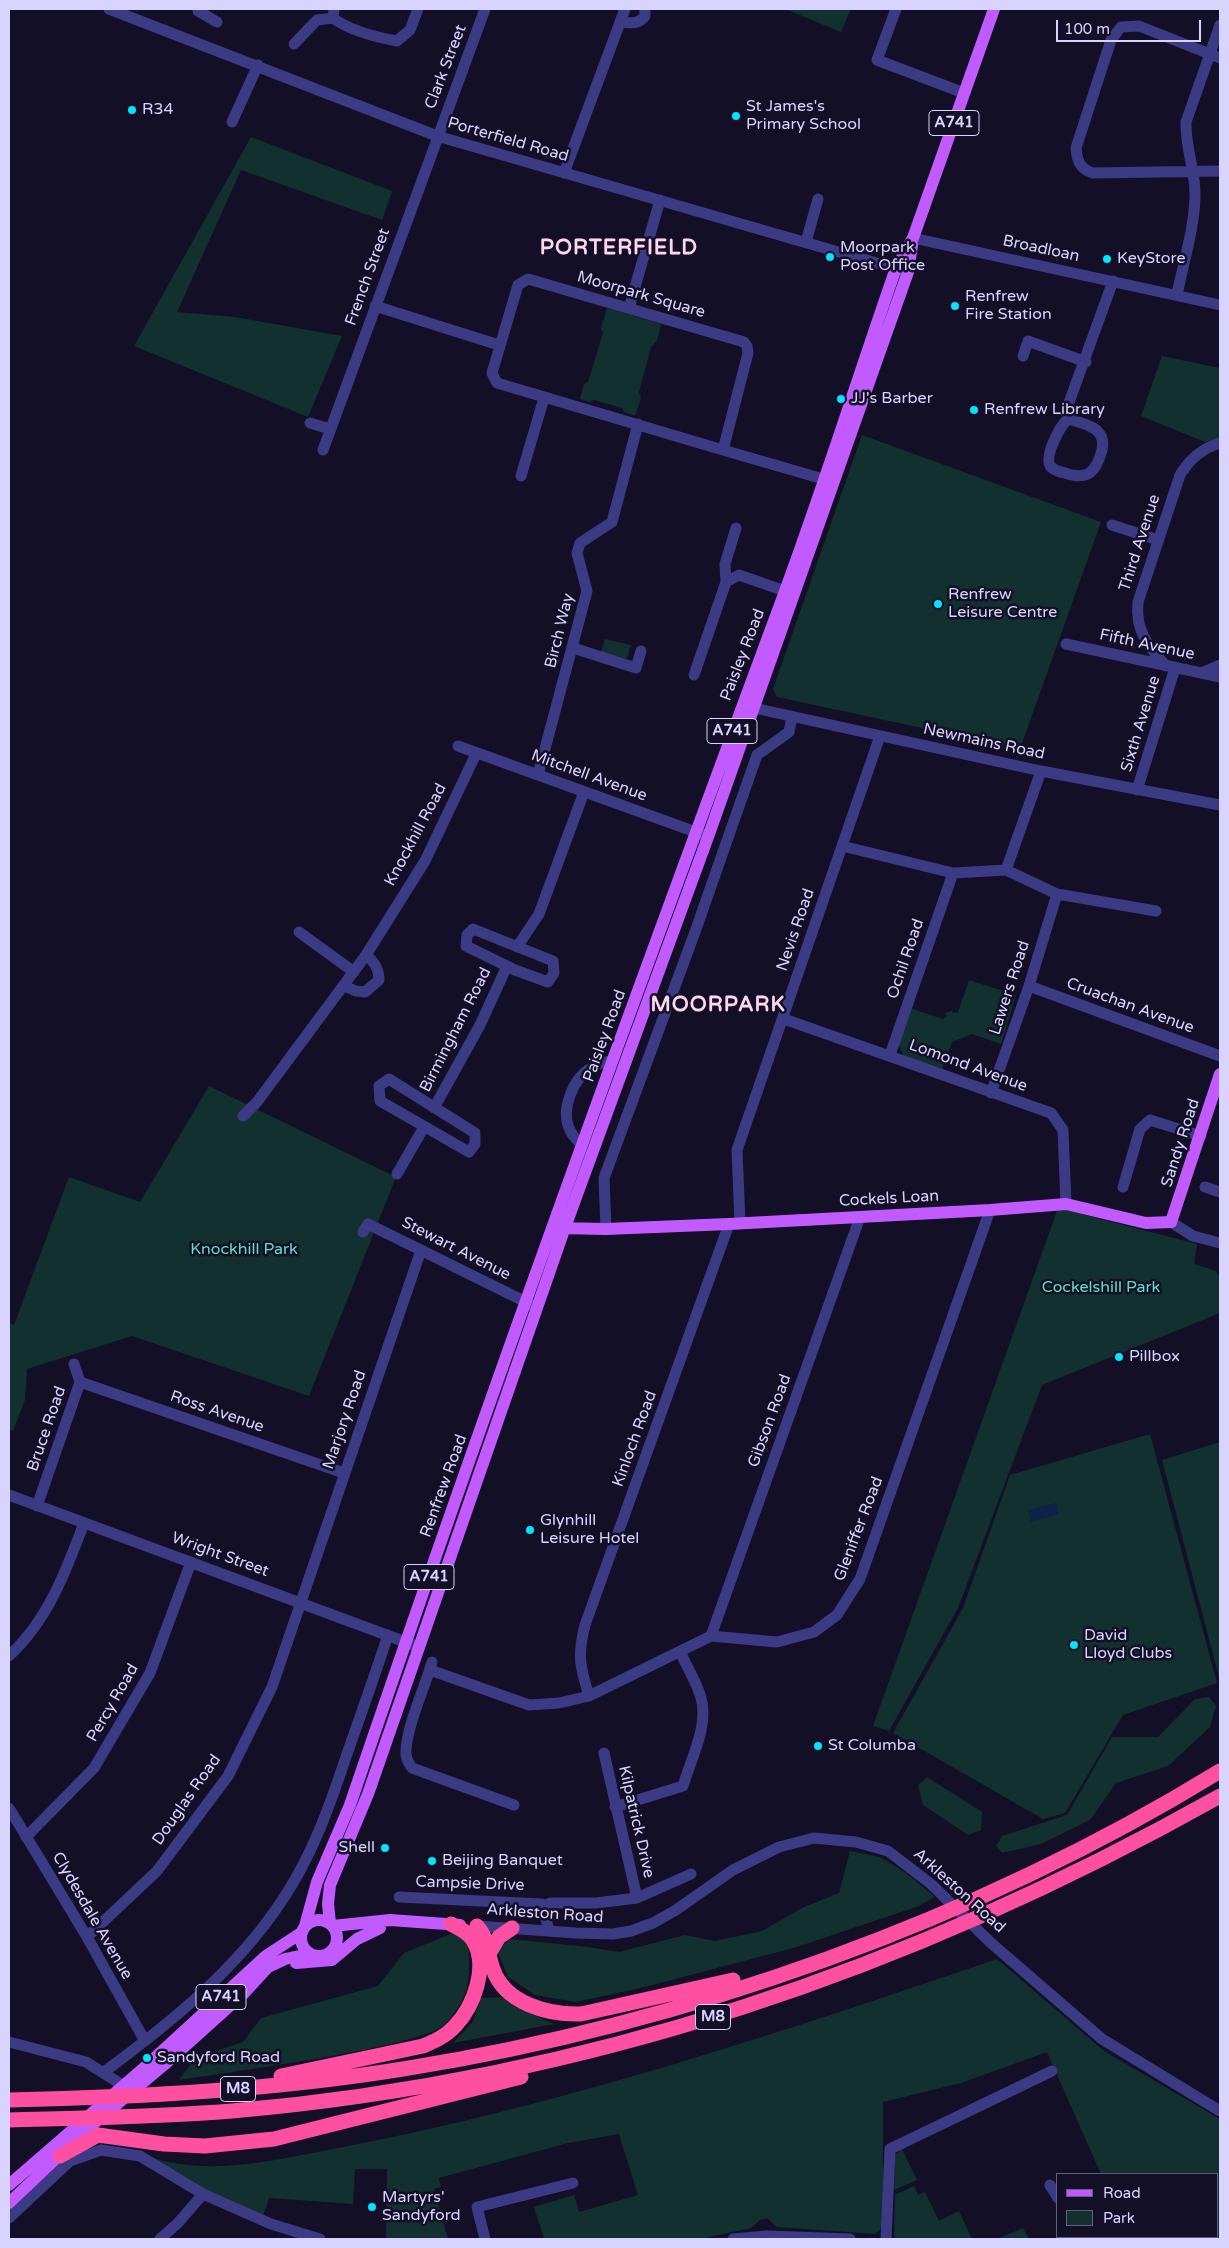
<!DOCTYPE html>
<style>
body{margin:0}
#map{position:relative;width:1229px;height:2248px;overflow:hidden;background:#130f26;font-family:"Varela Round",sans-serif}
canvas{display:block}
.frame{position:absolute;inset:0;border:10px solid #d9d4ff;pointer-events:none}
.legend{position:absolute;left:1056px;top:2173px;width:162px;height:65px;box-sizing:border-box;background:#130f26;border:1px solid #625e7d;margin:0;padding:6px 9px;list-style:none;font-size:15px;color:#d9d4ff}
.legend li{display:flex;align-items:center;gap:10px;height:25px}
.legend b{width:25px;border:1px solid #625e7d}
.scale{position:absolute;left:1056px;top:20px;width:145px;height:22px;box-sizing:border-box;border:2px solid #d9d4ff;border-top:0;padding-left:6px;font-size:15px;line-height:18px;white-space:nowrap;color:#d9d4ff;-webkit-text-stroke:4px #130f26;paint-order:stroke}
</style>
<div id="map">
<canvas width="1229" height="2248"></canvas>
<div class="frame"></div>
<ul class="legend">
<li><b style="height:6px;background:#c25bff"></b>Road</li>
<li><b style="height:14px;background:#12302f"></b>Park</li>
</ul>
<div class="scale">100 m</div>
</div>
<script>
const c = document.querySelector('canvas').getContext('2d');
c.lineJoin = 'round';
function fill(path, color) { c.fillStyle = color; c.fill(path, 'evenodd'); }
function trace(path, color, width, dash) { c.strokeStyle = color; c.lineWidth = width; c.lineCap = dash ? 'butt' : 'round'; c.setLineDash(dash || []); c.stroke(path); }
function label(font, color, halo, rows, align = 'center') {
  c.font = font + ' "Varela Round",sans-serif'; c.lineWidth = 5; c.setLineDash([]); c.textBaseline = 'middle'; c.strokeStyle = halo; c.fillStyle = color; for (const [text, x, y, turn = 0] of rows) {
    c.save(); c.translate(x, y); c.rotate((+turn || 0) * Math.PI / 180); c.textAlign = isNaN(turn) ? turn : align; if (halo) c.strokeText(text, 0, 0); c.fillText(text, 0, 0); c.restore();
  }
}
fill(new Path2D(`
 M785 9H851L841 32Z
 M251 137 392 191 382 220 241 170 177 312 235 317 342 336 308 417 134 346Z
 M607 308 661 324 657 341 651 347 639 392 641 398 635 416 624 412 622 408 594 400 590 402 580 399 584 384 588 382 603 333 601 328Z
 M1162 356 1220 368V438L1205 442 1141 416Z
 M862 435 1101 522 1020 749 777 697 773 689Z
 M605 639 631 645 627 659 601 652Z
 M969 980 1016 995 1001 1044 972 1034 952 1042 942 1069 905 1058 897 1042 910 1008 943 1019 947 1016 945 1013 952 1011 953 1013 958 1012Z
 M209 1086 396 1177 309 1396 132 1336 27 1369 25 1400 13 1431 9 1429V1323L14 1325 69 1177 140 1202Z
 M1058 1208 1197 1244 1194 1264 1216 1271 1220 1279V1313L1042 1385 958 1608 889 1731 873 1726Z
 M1150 1434 1217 1683 1123 1715 1065 1813 1043 1819 893 1733 963 1608 1010 1475Z
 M1220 1442V1681L1162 1460Z
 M1209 1697 1216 1706 1210 1727 1168 1766 1116 1783 1090 1820 1041 1844 1002 1853 996 1846 1002 1836 1067 1815 1112 1737H1158L1195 1699Z
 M927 1777 982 1812 981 1830 968 1835 923 1805 918 1785Z
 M850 1851 880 1857 906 1873 935 1897 919 1906 797 1947 641 1988 575 2002 535 1995 508 1977 497 1951 510 1939 588 1947 619 1952 685 1935 715 1941 762 1931 802 1908 839 1893Z
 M458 1931 468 1940C470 1976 472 1996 445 2024 424 2047 222 2073 179 2080L195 2058 243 2042 261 2018 378 1986 404 1953Z
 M997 1959 1104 2051 1220 2119V2239H1131L1129 2237H1218V2174H1101L1047 2052 961 2083 883 2102V2220L880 2230 875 2234 777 2227 767 2218 760 2220 751 2228 700 2239H544L534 2207 574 2195 579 2212 638 2195 619 2134 568 2143 439 2178 441 2187 434 2189 448 2239H386L387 2169H355L353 2204 269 2198 263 2216C226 2200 187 2185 156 2159 214 2176 280 2159 338 2148 560 2106 783 2032 997 1959Z
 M502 1997 515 2007 554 2024 453 2043 472 2023 481 1998Z
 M902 2149 917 2180 894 2190 895 2155Z
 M914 2186 918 2195 925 2192 939 2221 959 2211 972 2239H896L894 2236 895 2195Z
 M1023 2228 1029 2239H997Z`), '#12302f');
fill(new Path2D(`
 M1056 1503 1059 1514 1031 1522 1028 1510Z`), '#0c2248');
trace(new Path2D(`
 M109 9 437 136 904 271
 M334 9 333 18C350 31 375 37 397 41L410 30 418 9
 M896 9 877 60 964 93
 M198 11 217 22
 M620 22C631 23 638 25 645 16V9
 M294 44 317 20 333 18
 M1220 58 1139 26 1121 27 1111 40 1076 148C1077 161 1080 169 1093 173L1220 171
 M232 122 258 65
 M564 173 625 9
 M913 238 1220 305
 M806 242 818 199
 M528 279 744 342 747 346 748 353 723 450 497 383 492 373 518 285Z
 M1177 295C1183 264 1194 230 1195 197 1196 171 1185 148 1186 122L1220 25
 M375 306 499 345
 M629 308 660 200
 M1023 356 1028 341 1086 362
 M1068 419C1084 424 1107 427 1102 450 1096 472 1088 481 1065 473 1060 472 1054 470 1051 467 1043 457 1060 426 1068 419Z
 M1068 419 1067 408 1113 281
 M310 423 330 429
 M323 450 485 9
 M723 450 823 479 831 475
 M521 476 544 398
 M1112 525 1158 540
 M726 582 739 575 785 591
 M1066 644 1220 677
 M573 648 636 668 641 651
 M1166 666C1148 646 1135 631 1138 602L1180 475C1189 460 1203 448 1220 443
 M1201 673 1220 665
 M694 675 726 582 725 564 736 528
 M745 706 1041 771 1220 805
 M458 746 704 835
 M538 775 587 591 577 553 580 543 612 522 638 424
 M1137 790 1175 668
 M842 846 953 873 1006 870 1057 894 1156 911
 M1006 870 1041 771
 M473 929 553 961 554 973 548 982 515 970 466 946 467 935Z
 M299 932 354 972
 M517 947 539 914 584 792
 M344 986 356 991 365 992 379 980C379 969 375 962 366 955
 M1029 986 1220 1056
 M784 1019 1051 1113 1063 1130 1066 1204
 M890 1055 953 873
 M389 1079 475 1133V1144L469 1152 380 1101 379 1086Z
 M991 1093 1029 986 1057 894
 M434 1108 480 1025 507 966
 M243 1116 257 1102 366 955 425 861 476 754
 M582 1145C578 1141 572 1136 570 1130 560 1111 573 1078 591 1068 597 1064 606 1062 613 1060
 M397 1174 424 1127
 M1123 1187 1140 1129 1150 1120 1201 1136
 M1205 1187 1220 1192
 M1171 1222 1193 1236 1220 1243
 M740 1223 737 1150 880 736
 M606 1229 604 1178 695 932 757 755 789 732 792 717
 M363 1232 368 1224 534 1306
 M80 1382 344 1473
 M9 1495 419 1647
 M37 1506 80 1382 74 1364
 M711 1636 860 1217
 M9 1656C48 1620 66 1571 84 1523
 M432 1662C424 1690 409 1720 406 1749 405 1757 408 1762 412 1768L514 1805
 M430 1670 529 1705 559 1703 589 1696 711 1636 777 1642 814 1632 837 1615 860 1579 990 1210
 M589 1696C580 1666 577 1656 585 1625L729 1224
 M604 1753 637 1898
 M615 1807 683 1786C691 1759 709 1725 701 1698 697 1682 686 1666 680 1651
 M9 1808 87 1937 145 2041
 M26 1837 94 1768 150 1673 191 1562
 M399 1897 542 1904 549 1931
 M550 1903H596L637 1898 691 1874
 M477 1926 576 1933 613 1934 631 1931 653 1923 676 1910 733 1870 779 1847 814 1838 856 1842 888 1851 931 1884 990 1942 1102 2039 1220 2111
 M87 1937 157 1871 228 1776 272 1687 421 1250
 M9 2042 86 2062 124 2086
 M104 2072C169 2024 236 1970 281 1902 312 1857 330 1805 347 1754 361 1714 375 1675 388 1635
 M1050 2185 1058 2198
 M9 2218 70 2161 101 2150 140 2156 203 2194 271 2224 320 2239
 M1080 2237 1081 2239
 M160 2239 178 2223 203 2194
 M485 2239 477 2207 573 2183
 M733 2239 767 2236 850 2239
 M886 2239 890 2149 1052 2071`), '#3d3a85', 11);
trace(new Path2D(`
 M558 1228 606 1229 729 1224 990 1210 1066 1204 1146 1223 1171 1222 1220 1074
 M301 1938a18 18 0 1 1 36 0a18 18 0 1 1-36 0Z
 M330 1923 328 1904 330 1885 368 1794 564 1230 708 837 908 272 912 245
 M305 1926 317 1882 350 1805C488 1399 635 996 784 594 824 486 858 377 896 268L913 238 994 9
 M333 1926 390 1920 460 1925
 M296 1963 332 1960 357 1939 380 1928
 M9 2185 145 2067 266 1956 301 1933
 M9 2203 85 2131 165 2064 245 1992 268 1967 285 1959 309 1954`), '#c25bff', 12);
trace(new Path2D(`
 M477 1926C489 1939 487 1953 493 1969 505 2004 549 2015 581 2014L733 1980
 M490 1952 499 1937 512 1928
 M281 2076 423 2046C435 2041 446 2036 455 2026 474 2006 489 1966 473 1940 468 1932 459 1928 451 1924
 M9 2100C141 2097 272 2090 403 2069 686 2024 976 1921 1220 1771
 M9 2120C83 2118 158 2117 232 2111 587 2080 910 1970 1220 1796
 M60 2156 98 2135 164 2144 205 2146 274 2139 521 2077`), '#ff4fa3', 15);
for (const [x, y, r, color] of [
 [132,110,5,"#00e5ff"],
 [736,116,5,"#00e5ff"],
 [830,257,5,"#00e5ff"],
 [1107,259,5,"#00e5ff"],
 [955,306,5,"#00e5ff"],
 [841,399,5,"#00e5ff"],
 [974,410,5,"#00e5ff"],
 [938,604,5,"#00e5ff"],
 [1119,1357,5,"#00e5ff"],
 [530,1530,5,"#00e5ff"],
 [1074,1645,5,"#00e5ff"],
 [818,1746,5,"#00e5ff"],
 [385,1848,5,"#00e5ff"],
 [432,1861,5,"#00e5ff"],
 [147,2058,5,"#00e5ff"],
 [372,2207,5,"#00e5ff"]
]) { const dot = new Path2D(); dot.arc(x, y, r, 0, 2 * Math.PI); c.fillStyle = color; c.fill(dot); trace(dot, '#130f26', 2); }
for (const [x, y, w] of [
 [954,123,50],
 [732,731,50],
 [429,1577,50],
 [221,1997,50],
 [713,2017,35],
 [238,2089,35]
]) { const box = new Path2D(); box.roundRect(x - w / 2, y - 12.5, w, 25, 4); c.fillStyle = '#130f26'; c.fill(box); trace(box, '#d9d4ff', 1); }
label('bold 15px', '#d9d4ff', null, [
 ["A741",954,123],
 ["A741",732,731],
 ["A741",429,1577],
 ["A741",221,1997],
 ["M8",713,2017],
 ["M8",238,2089]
]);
label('16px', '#d9d4ff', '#130f26', [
 ["Clark Street",446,67,-69],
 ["Porterfield Road",508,140,16],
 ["Broadloan",1041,249,12],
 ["French Street",368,277,-70],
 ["Moorpark Square",641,295,16],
 ["Third Avenue",1140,543,-72],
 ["Birch Way",560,631,-76],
 ["Fifth Avenue",1147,645,12],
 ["Paisley Road",743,655,-69],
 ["Sixth Avenue",1141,724,-73],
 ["Newmains Road",984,742,12],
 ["Mitchell Avenue",589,776,20],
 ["Knockhill Road",416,835,-62],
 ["Nevis Road",796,930,-71],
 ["Ochil Road",906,959,-71],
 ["Lawers Road",1010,988,-72],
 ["Cruachan Avenue",1130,1006,20],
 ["Birmingham Road",456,1030,-63],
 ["Paisley Road",605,1036,-70],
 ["Lomond Avenue",968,1066,20],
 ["Sandy Road",1181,1143,-72],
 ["Cockels Loan",889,1199,-3],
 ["Stewart Avenue",456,1249,27],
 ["Ross Avenue",217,1412,19],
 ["Marjory Road",345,1420,-71],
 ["Gibson Road",770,1421,-70],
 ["Bruce Road",47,1429,-71],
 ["Kinloch Road",635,1439,-70],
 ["Renfrew Road",444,1486,-70],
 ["Gleniffer Road",859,1529,-69],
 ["Wright Street",220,1555,20],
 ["Percy Road",113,1703,-60],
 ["Douglas Road",187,1800,-55],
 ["Kilpatrick Drive",636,1822,77],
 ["Campsie Drive",470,1884,2],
 ["Arkleston Road",959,1891,42],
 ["Arkleston Road",545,1914,4],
 ["Clydesdale Avenue",92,1916,60]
]);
label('16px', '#d9d4ff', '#130f26', [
 ["St James's",746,107],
 ["Primary School",746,125],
 ["R34",142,110],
 ["Moorpark",840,248],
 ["Post Office",840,266],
 ["KeyStore",1117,259],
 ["Renfrew",965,297],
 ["Fire Station",965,315],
 ["JJ's Barber",851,399],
 ["Renfrew Library",984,410],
 ["Renfrew",948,595],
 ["Leisure Centre",948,613],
 ["Pillbox",1129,1357],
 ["Glynhill",540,1521],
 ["Leisure Hotel",540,1539],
 ["David",1084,1636],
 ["Lloyd Clubs",1084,1654],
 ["St Columba",828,1746],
 ["Shell",375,1848,"right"],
 ["Beijing Banquet",442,1861],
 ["Sandyford Road",157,2058],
 ["Martyrs'",382,2198],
 ["Sandyford",382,2216]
], 'left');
label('16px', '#5fe0c0', '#130f26', [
 ["Knockhill Park",244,1250],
 ["Cockelshill Park",1101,1288]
]);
c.letterSpacing = '1px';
label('bold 21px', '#ffd6f0', '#130f26', [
 ["PORTERFIELD",619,248],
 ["MOORPARK",718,1005]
]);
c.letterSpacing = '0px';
</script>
